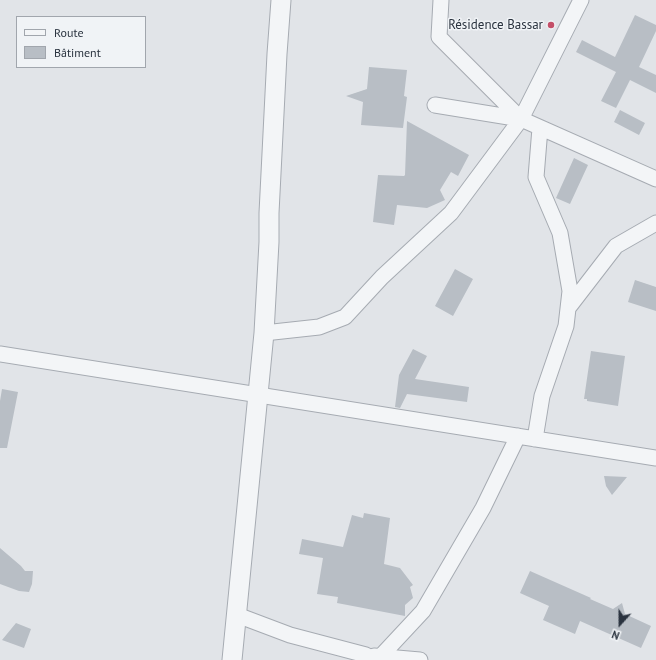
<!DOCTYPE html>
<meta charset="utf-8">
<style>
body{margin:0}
#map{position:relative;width:656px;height:660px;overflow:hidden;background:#e1e4e8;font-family:"PT Sans",sans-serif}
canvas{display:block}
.legend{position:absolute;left:16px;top:16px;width:130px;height:52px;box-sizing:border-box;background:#f0f3f6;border:1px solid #a1a6ad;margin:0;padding:5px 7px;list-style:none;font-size:12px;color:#2a333f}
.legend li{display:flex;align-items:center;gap:8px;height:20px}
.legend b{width:20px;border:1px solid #a1a6ad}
.north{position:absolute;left:600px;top:604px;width:40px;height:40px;-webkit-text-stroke:3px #f0f3f6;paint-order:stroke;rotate:201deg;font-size:11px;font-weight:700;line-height:16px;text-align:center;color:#2a333f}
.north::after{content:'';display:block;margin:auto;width:14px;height:18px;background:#2a333f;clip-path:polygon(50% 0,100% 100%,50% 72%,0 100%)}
</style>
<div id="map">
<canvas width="656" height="660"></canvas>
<ul class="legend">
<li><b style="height:5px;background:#f3f5f7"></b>Route</li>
<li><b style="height:11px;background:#b8bec5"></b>Bâtiment</li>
</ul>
<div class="north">N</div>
</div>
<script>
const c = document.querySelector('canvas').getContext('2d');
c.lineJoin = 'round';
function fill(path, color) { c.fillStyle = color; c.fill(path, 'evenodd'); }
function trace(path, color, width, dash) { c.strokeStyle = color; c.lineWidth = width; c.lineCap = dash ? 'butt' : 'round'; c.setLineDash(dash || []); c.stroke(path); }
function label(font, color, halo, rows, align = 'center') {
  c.font = font + ' "PT Sans",sans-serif'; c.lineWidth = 3; c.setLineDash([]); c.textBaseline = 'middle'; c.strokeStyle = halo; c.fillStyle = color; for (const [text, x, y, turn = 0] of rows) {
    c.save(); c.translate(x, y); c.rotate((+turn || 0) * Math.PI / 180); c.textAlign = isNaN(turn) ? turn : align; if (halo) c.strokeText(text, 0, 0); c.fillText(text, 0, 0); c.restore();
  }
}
fill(new Path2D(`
 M635 15 656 25V31L639 67 656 75V93L630 80 616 108 601 101 616 72 576 52 582 40 615 57Z
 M369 67 407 70 404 96 407 97 403 128 361 125 363 102 346 96 367 89Z
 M620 110 645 123 639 135 614 122Z
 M407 121 469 155 458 176 451 172 440 190 445 200 427 208 397 205 394 225 373 222 378 175 404 176 405 175Z
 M574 158 588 165 570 204 556 198Z
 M455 269 473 279 453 316 435 306Z
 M635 280 656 287V311L628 302Z
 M413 349 427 356 415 379 469 387 467 402 407 394 400 408 395 407 399 375Z
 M591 351 625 356 618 406 587 401V399H584Z
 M2 389 18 392 7 448H0V401Z
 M604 476 627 477 612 495 606 486Z
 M364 513 390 518 384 564 400 568 413 585 410 587 413 598 405 605V616L337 603 338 597 317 594 323 558 299 554 302 539 343 547 352 515 363 518Z
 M0 548 21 566 25 571H33L32 584 29 592 19 591 0 584Z
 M530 571 591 598 590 599 613 609 622 603 625 614 651 626 641 648 580 621 575 634 543 620 549 606 520 593Z
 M16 623 31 629 24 648 2 640Z`), '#b8bec5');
const minor = new Path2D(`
 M441 0 439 37 521 119
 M435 105 521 119 656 179
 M569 307 616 246 656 223
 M264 333 319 327 345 317 382 277 451 213 521 119 581 0
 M0 354 656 458
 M535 439 542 396 566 326 570 291 560 233 536 177 540 128
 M237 615 290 635 366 655
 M374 656 420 660
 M381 656 423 611 483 508 518 436`);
const tertiary = new Path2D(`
 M232 660 264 333 269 242V213L277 54 281 0`);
trace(minor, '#a6abb2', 17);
trace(tertiary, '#a6abb2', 21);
trace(minor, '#f3f5f7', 15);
trace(tertiary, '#f3f5f7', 19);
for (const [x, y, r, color] of [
 [551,25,4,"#c44f68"]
]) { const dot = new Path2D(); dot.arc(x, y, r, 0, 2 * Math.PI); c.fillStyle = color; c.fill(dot); trace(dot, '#f0f3f6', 1.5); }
label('13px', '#2a333f', '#f0f3f6', [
 ["Résidence Bassar",543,25]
], 'right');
</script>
